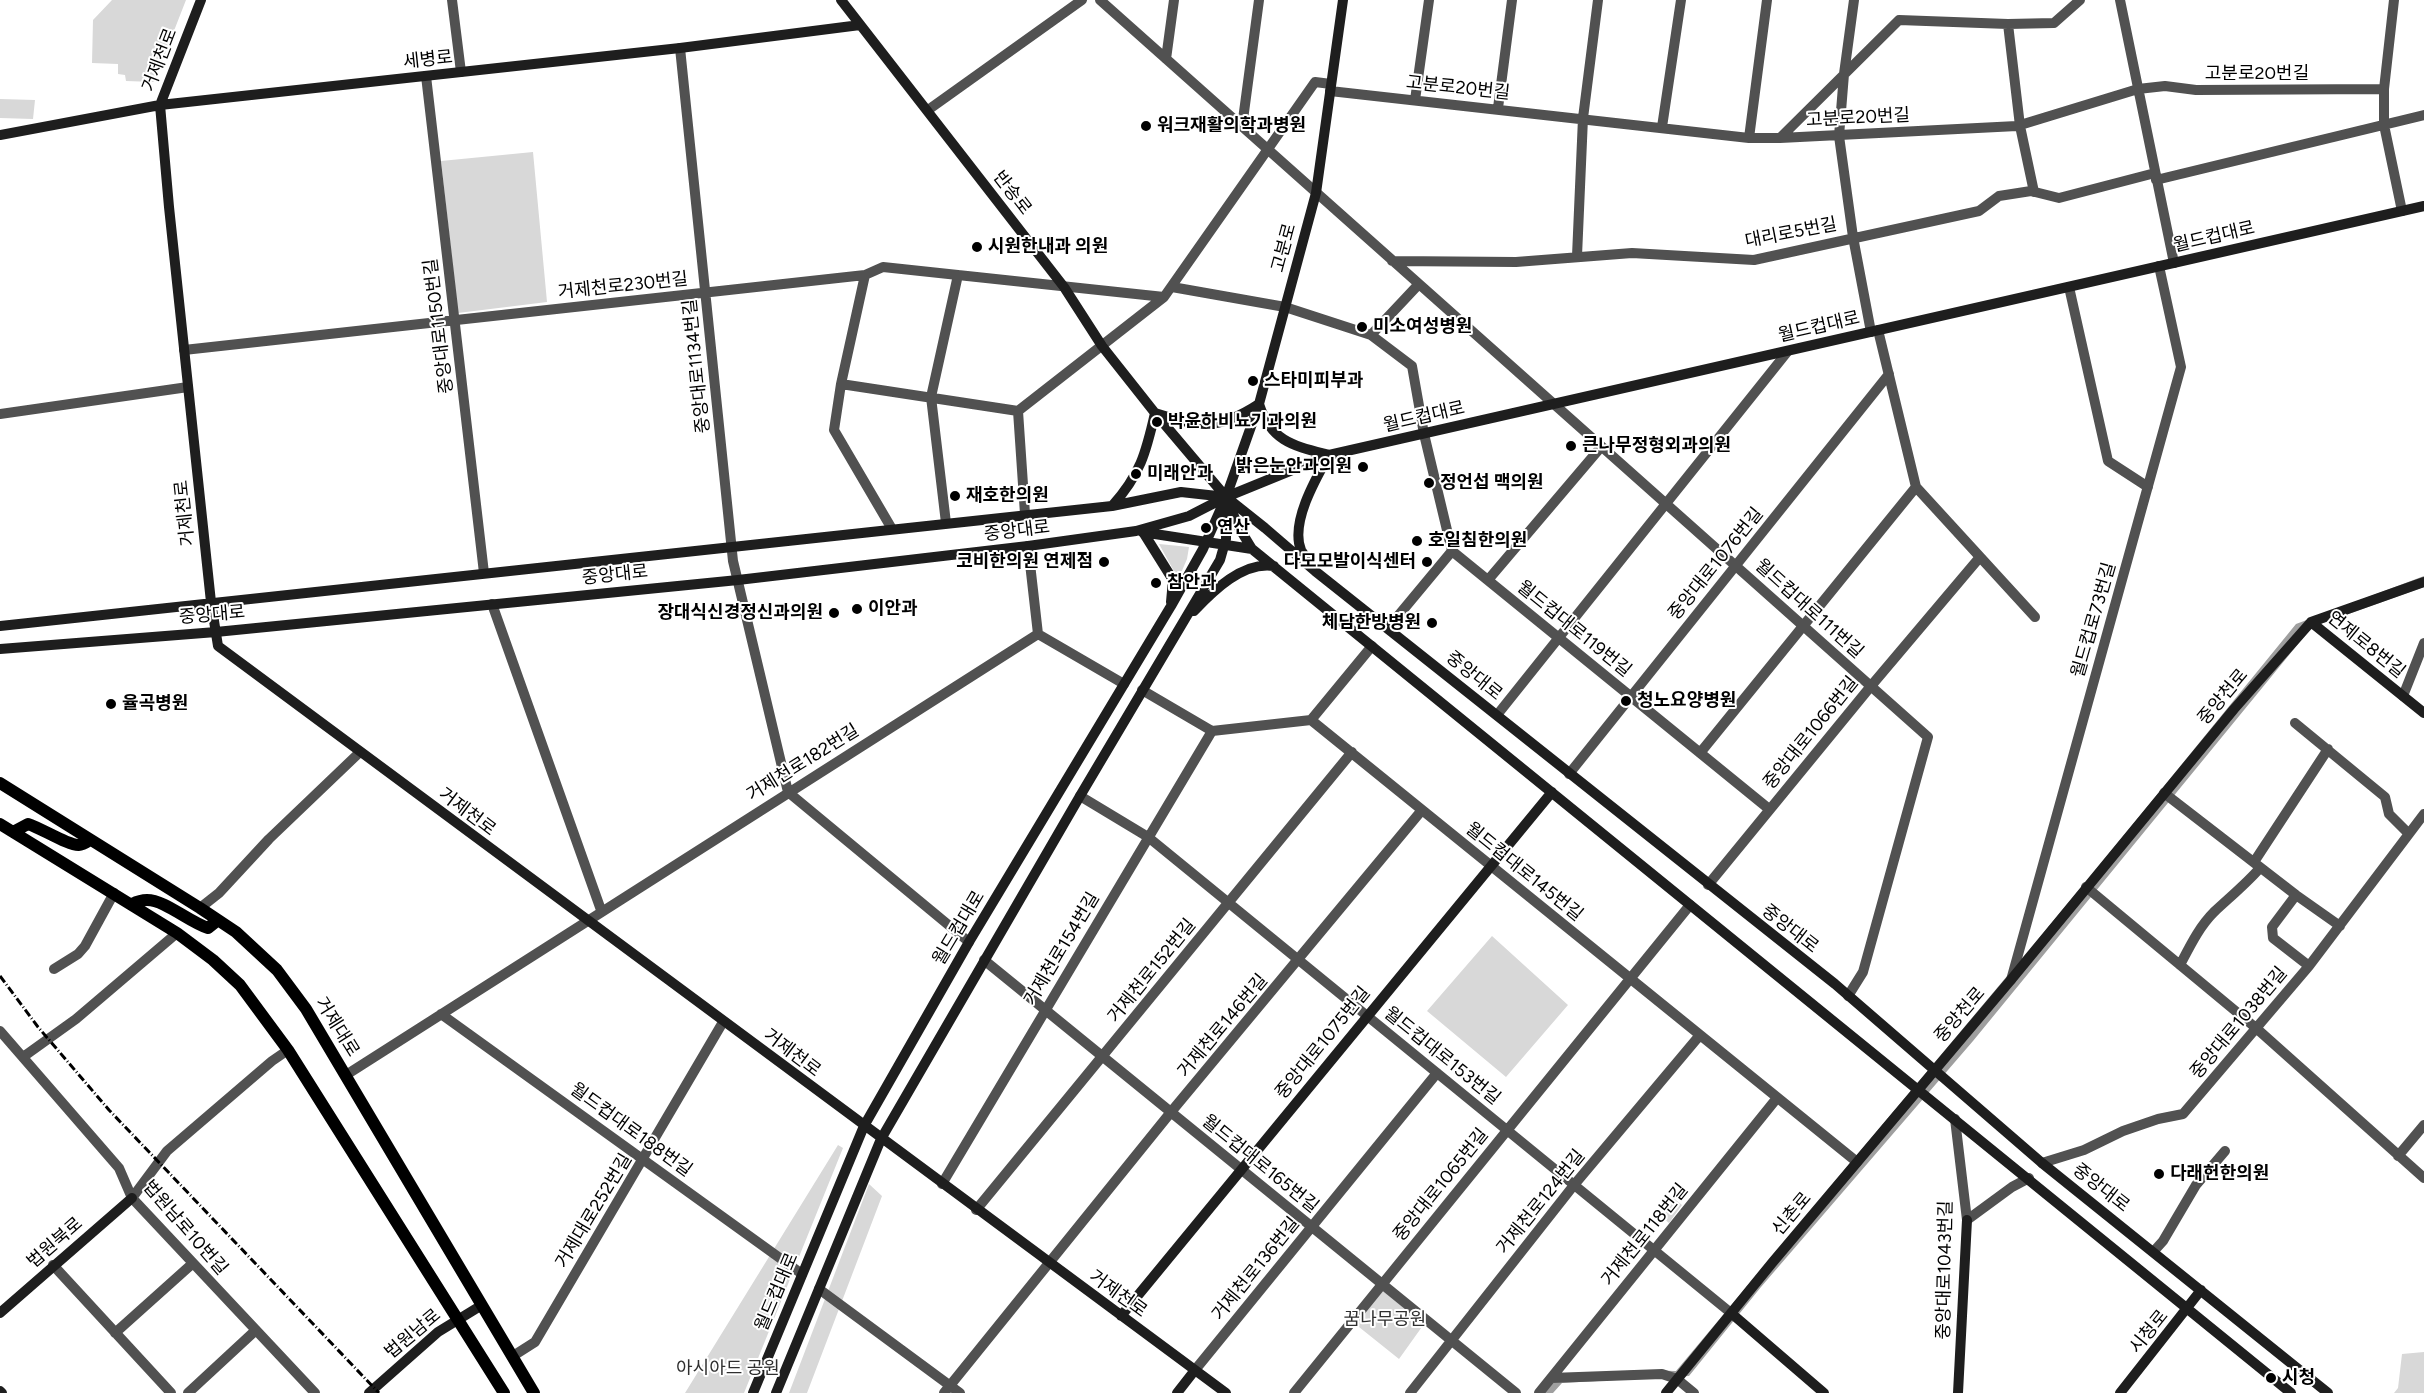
<!DOCTYPE html>
<meta charset="utf-8">
<style>
body{margin:0}
canvas{display:block;background:#fff}
</style>
<canvas width="2424" height="1393"></canvas>
<script>
const c = document.querySelector('canvas').getContext('2d');
c.lineJoin = 'round';
function fill(path, color) { c.fillStyle = color; c.fill(path, 'evenodd'); }
function trace(path, color, width, dash) { c.strokeStyle = color; c.lineWidth = width; c.lineCap = dash ? 'butt' : 'round'; c.setLineDash(dash || []); c.stroke(path); }
function label(font, color, halo, rows, align = 'center') {
  c.font = font + ' Figtree,"Noto Sans KR",sans-serif'; c.lineWidth = 4; c.setLineDash([]); c.textBaseline = 'middle'; c.strokeStyle = halo; c.fillStyle = color; for (const [text, x, y, turn = 0] of rows) {
    c.save(); c.translate(x, y); c.rotate((+turn || 0) * Math.PI / 180); c.textAlign = isNaN(turn) ? turn : align; if (halo) c.strokeText(text, 0, 0); c.fillText(text, 0, 0); c.restore();
  }
}
fill(new Path2D(`
 M112 0H186L154 82 126 81 125 75 118 74V64L92 63 93 20Z
 M0 99 35 100 33 119 0 118Z
 M533 152 547 302 458 313 441 161Z
 M1159 544 1189 547 1187 559 1181 573H1175Z
 M1492 936 1568 1005 1506 1077 1427 1011Z
 M838 1145 843 1148 744 1393H685Z
 M869 1184 882 1196 807 1393H789Z
 M1671 1196 1682 1205 1669 1223 1658 1214Z
 M1382 1290 1424 1324 1399 1359 1354 1323Z
 M2424 1352V1393H2394L2398 1388 2402 1354Z`), '#d8d8d8');
fill(new Path2D(`
 M2424 576V587L2312 627 1973 1041 1761 1287 1689 1376 1562 1383 1553 1393H1535L1548 1376 1641 1370 1676 1371 2085 883 2296 624Z`), '#9f9f9f');
trace(new Path2D(`
 M452 0 461 72
 M1100 0 1928 737 1863 972 1848 996
 M1854 0 1844 74 1839 136 1853 237 1871 332
 M2120 0 2174 263
 M2394 0 2384 89V125L2402 211
 M2008 24 2020 126 2034 192
 M680 48 733 561 788 792 969 942
 M1166 59 1174 0
 M426 76 484 573
 M1330 91 1749 138H1780L2017 126 2138 89 2165 86 2196 90 2384 89
 M1415 100 1429 0
 M1498 108 1512 0
 M928 110 1082 0
 M1242 127 1259 0
 M1662 127 1681 0
 M1749 138 1767 0
 M1780 138 1899 20 2008 24 2054 23 2080 0
 M2156 180 2424 115
 M1577 256 1583 118 1598 0
 M1392 261 1516 262 1632 253 1754 260 1979 211 1999 196 2031 191 2059 198 2155 173
 M865 275 841 384 834 430 892 529
 M1172 287 1285 307 1371 335 1412 366 1424 434 1452 551 1769 809
 M2069 287 2108 461 2148 487
 M1878 330 1916 487 2035 617
 M1371 335 1418 285
 M184 350 865 275 883 267 1164 297
 M841 384 1018 411
 M1018 411 1164 297 1315 82 1331 84
 M1018 411 1025 514
 M0 414 188 387
 M946 523 931 397 958 275
 M1028 546 1038 634 1124 684
 M1488 580 1601 447
 M492 604 601 910
 M1388 628 1452 551
 M1142 690 1212 731 1311 720 1857 1162
 M2403 696 2424 643
 M1497 715 1788 351
 M1311 720 1372 646
 M2295 723 2385 797 2389 814 2408 833
 M1700 753 1916 487
 M1569 774 1889 374
 M2164 793 2296 895 2340 926
 M1080 796 1148 837 1731 1313
 M2254 862 2328 749
 M1708 885 1871 686 1980 557
 M2086 887 2256 1028 2424 1178
 M2296 895 2272 927 2273 938 2309 966
 M200 908 219 893 269 839 360 752
 M984 960 1516 1393
 M2180 965C2190 946 2199 927 2214 912 2230 897 2246 884 2260 868
 M54 969 78 954 85 946 114 893
 M2011 980 2181 367 2159 266
 M441 1014 802 1274
 M0 1031 119 1168 132 1198 315 1393
 M23 1057 76 1019 177 933
 M346 1075 1038 634
 M1955 1119 1967 1220 2012 1187 2029 1178
 M2398 1156 2424 1125
 M2042 1163 2084 1150 2123 1131 2158 1119 2183 1114 2309 966 2424 814
 M942 1184 1212 731
 M132 1198 167 1151 272 1061 288 1050
 M976 1210 1352 752
 M2154 1251 2163 1241 2196 1185 2225 1151
 M53 1265 171 1393
 M819 1289 960 1393
 M115 1333 192 1264
 M513 1356 535 1342 723 1022
 M1195 1370 1437 1073
 M1551 1378 1662 1374 1677 1379 1694 1393
 M188 1393 256 1330
 M944 1393 1171 1112 1422 810
 M1294 1393 1690 905
 M1410 1393 1574 1185 1700 1035
 M1539 1393 1777 1098`), '#515151', 10);
trace(new Path2D(`
 M201 0 160 105 169 207 211 602 218 646 1226 1393
 M841 0 1064 287 1102 346 1155 413 1226 497 1238 526 1252 549 2291 1393
 M0 135 160 105 680 48 860 25
 M1259 404C1271 442 1294 446 1329 455
 M1112 506C1140 475 1146 453 1155 413 1200 427 1218 431 1259 404
 M1142 532 1252 549
 M1143 532 1173 580 1171 602
 M1310 563C1307 558 1303 554 1301 550 1290 523 1316 478 1329 455
 M1194 611C1213 591 1243 561 1274 566
 M2311 622 2424 713
 M0 626 1112 506 1181 492 1226 497 1265 528 1315 571 1835 984 2042 1163 2328 1393
 M0 649 216 632 738 580 1028 546 1136 531 1189 516 1226 497 1329 455 2424 206
 M0 1313 132 1198
 M1731 1313 1824 1393
 M1121 1316 1552 792
 M0 1391 2 1393
 M369 1393 438 1332 482 1305
 M753 1393 864 1126 969 942 1171 606 1203 549 1226 497 1259 404 1316 193 1343 0
 M776 1393 881 1139 1080 796 1220 560 1226 539V503
 M1177 1393 1195 1370
 M1666 1393 1772 1263 2010 981 2234 709 2311 622 2424 582
 M1958 1393 1967 1220
 M2120 1393 2201 1290`), '#1e1e1e', 10);
trace(new Path2D(`
 M0 783 200 908 236 932 277 970 306 1009 534 1393
 M0 824 177 933 213 960 240 985 288 1050 504 1393
 M13 832 28 824C41 828 69 846 79 845 83 845 87 842 90 840
 M132 904C136 902 142 900 147 900 165 900 189 922 208 928L218 920`), '#000', 12);
trace(new Path2D(`
 M0 976 38 1027 109 1110 379 1393`), '#000', 3, [8, 2.5, 1, 2.5]);
for (const [x, y, r, color] of [
 [1146,126,6,"#000"],
 [977,247,6,"#000"],
 [1362,327,6,"#000"],
 [1253,381,6,"#000"],
 [1157,422,6,"#000"],
 [1571,446,6,"#000"],
 [1363,467,6,"#000"],
 [1136,474,6,"#000"],
 [1429,483,6,"#000"],
 [955,496,6,"#000"],
 [1206,528,6,"#000"],
 [1417,541,6,"#000"],
 [1104,562,6,"#000"],
 [1427,562,6,"#000"],
 [1156,583,6,"#000"],
 [857,609,6,"#000"],
 [834,613,6,"#000"],
 [1432,623,6,"#000"],
 [1626,701,6,"#000"],
 [111,704,6,"#000"],
 [2159,1174,6,"#000"],
 [2271,1378,6,"#000"]
]) { const dot = new Path2D(); dot.arc(x, y, r, 0, 2 * Math.PI); c.fillStyle = color; c.fill(dot); trace(dot, '#fff', 2); }
label('18px', '#000', '#fff', [
 ["거제천로",160,60,-69],
 ["세병로",428,60,-6],
 ["고분로20번길",2257,74],
 ["고분로20번길",1458,88,6],
 ["고분로20번길",1858,118,-3],
 ["반송로",1012,193,52],
 ["대리로5번길",1791,233,-11],
 ["월드컵대로",2214,237,-13],
 ["고분로",1284,248,-75],
 ["거제천로230번길",623,286,-6],
 ["중앙대로1150번길",439,326,-97],
 ["월드컵대로",1819,327,-13],
 ["중앙대로1134번길",697,366,-96],
 ["월드컵대로",1424,417,-13],
 ["거제천로",185,513,-96],
 ["중앙대로",1017,531,-7],
 ["중앙대로1076번길",1716,564,-51],
 ["중앙대로",615,575,-6],
 ["월드컵대로111번길",1809,609,42],
 ["중앙대로",212,615,-5],
 ["월드컵로73번길",2094,620,-74],
 ["월드컵대로119번길",1574,629,39],
 ["연제로8번길",2366,645,39],
 ["중앙대로",1474,676,39],
 ["중앙천로",2223,697,-50],
 ["중앙대로1066번길",1811,733,-51],
 ["거제천로182번길",803,763,-32],
 ["거제천로",467,812,37],
 ["월드컵대로145번길",1524,872,39],
 ["월드컵대로",959,928,-59],
 ["중앙대로",1790,929,38],
 ["거제천로154번길",1062,949,-59],
 ["거제천로152번길",1152,971,-51],
 ["중앙천로",1960,1015,-49],
 ["중앙대로1038번길",2239,1023,-50],
 ["거제천로146번길",1223,1026,-50],
 ["거제대로",337,1027,58],
 ["중앙대로1075번길",1323,1043,-51],
 ["거제천로",792,1053,37],
 ["월드컵대로153번길",1442,1056,39],
 ["월드컵대로188번길",631,1130,36],
 ["월드컵대로165번길",1260,1164,39],
 ["중앙대로1065번길",1441,1185,-51],
 ["중앙대로",2101,1188,38],
 ["거제천로124번길",1541,1202,-51],
 ["거제대로252번길",594,1211,-59],
 ["신촌로",1792,1214,-50],
 ["법원남로10번길",185,1228,49],
 ["거제천로118번길",1645,1235,-51],
 ["법원북로",55,1243,-41],
 ["거제천로136번길",1256,1269,-51],
 ["중앙대로1043번길",1945,1270,-89],
 ["월드컵대로",777,1292,-67],
 ["거제천로",1118,1294,36],
 ["시청로",2149,1332,-51],
 ["법원남로",413,1334,-40]
]);
label('bold 18px', '#000', '#fff', [
 ["워크재활의학과병원",1157,126],
 ["시원한내과 의원",988,247],
 ["미소여성병원",1373,327],
 ["스타미피부과",1264,381],
 ["박윤하비뇨기과의원",1168,422],
 ["큰나무정형외과의원",1582,446],
 ["밝은눈안과의원",1352,467,"right"],
 ["미래안과",1147,474],
 ["정언섭 맥의원",1440,483],
 ["재호한의원",966,496],
 ["연산",1217,528],
 ["호일침한의원",1428,541],
 ["코비한의원 연제점",1093,562,"right"],
 ["다모모발이식센터",1416,562,"right"],
 ["참안과",1167,583],
 ["이안과",868,609],
 ["장대식신경정신과의원",823,613,"right"],
 ["체담한방병원",1421,623,"right"],
 ["청노요양병원",1637,701],
 ["율곡병원",122,704],
 ["다래헌한의원",2170,1174],
 ["시청",2282,1378]
], 'left');
label('18px', '#2f2f2f', '#fff', [
 ["꿈나무공원",1385,1320],
 ["아시아드 공원",728,1369]
]);
</script>
